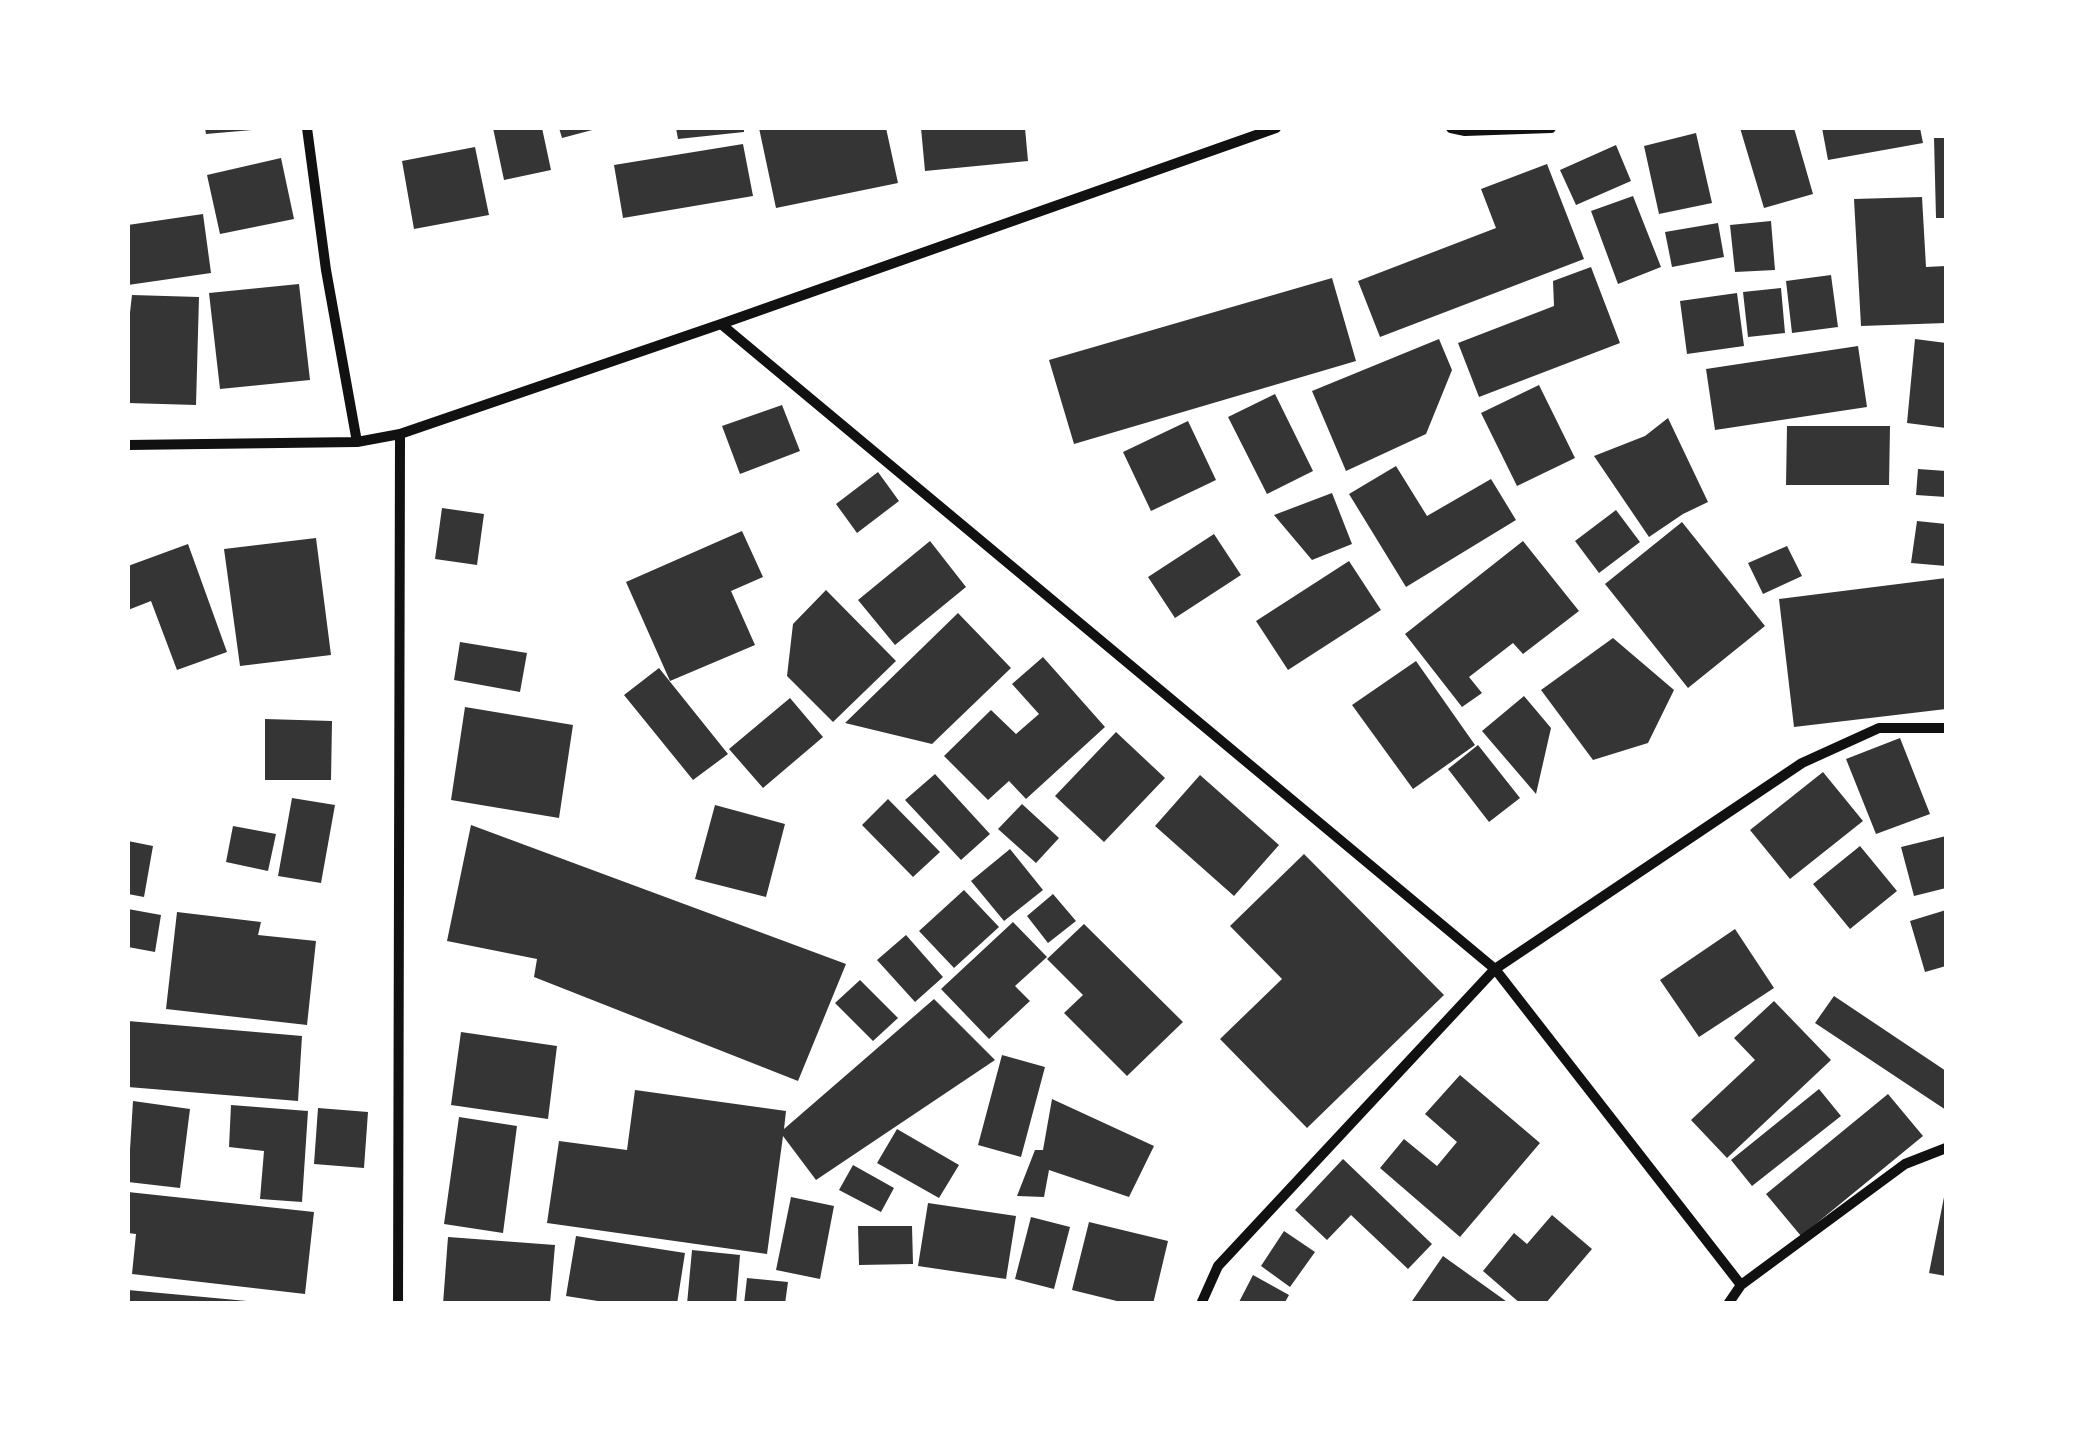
<!DOCTYPE html>
<style>
body{margin:0}
#map{position:relative;width:2074px;height:1431px;overflow:hidden;background:#fff;font-family:"Roboto Serif",serif}
canvas{display:block}
.frame{position:absolute;inset:0;border:130px solid #fff;pointer-events:none}
</style>
<div id="map">
<canvas width="2074" height="1431"></canvas>
<div class="frame"></div>
</div>
<script>
const c = document.querySelector('canvas').getContext('2d');
c.lineJoin = 'round';
function fill(path, color) { c.fillStyle = color; c.fill(path, 'evenodd'); }
function trace(path, color, width, dash) { c.strokeStyle = color; c.lineWidth = width; c.lineCap = dash ? 'butt' : 'round'; c.setLineDash(dash || []); c.stroke(path); }
fill(new Path2D(`
 M205 128H252V130L206 134Z
 M493 128H542L551 170 504 180Z
 M559 128H596V129L562 138Z
 M676 128H744V132L678 139Z
 M759 128H886L898 183 776 208Z
 M921 128H1025L1028 161 925 171Z
 M1740 128H1794L1813 194 1764 208Z
 M1822 128H1920L1923 143 1828 160Z
 M1696 133 1712 203 1659 214 1644 146Z
 M1934 138H1946V218H1936Z
 M743 144 753 196 623 218 614 165Z
 M1616 145 1631 181 1576 205 1560 170Z
 M475 147 489 215 414 229 402 161Z
 M281 158 294 219 220 234 207 175Z
 M1547 164 1584 259 1380 337 1358 281 1496 228 1481 189Z
 M1633 196 1661 267 1618 284 1591 211Z
 M1922 197 1926 267 1946 266V323L1861 326 1854 199Z
 M203 214 211 273 128 285V225Z
 M1771 221 1775 270 1735 272 1730 225Z
 M1718 223 1724 257 1672 267 1665 232Z
 M1591 267 1620 343 1479 397 1458 343 1554 306 1553 281Z
 M1831 275 1838 327 1792 333 1786 281Z
 M1332 278 1356 361 1074 444 1049 360Z
 M299 284 310 380 220 389 209 293Z
 M1781 288 1785 333 1748 337 1743 292Z
 M1737 293 1744 346 1687 354 1680 301Z
 M132 295 199 297 196 405 128 403V330Z
 M1439 339 1452 370 1426 434 1346 471 1312 391Z
 M1915 339 1946 343V428L1907 423Z
 M1858 346 1867 407 1715 430 1706 369Z
 M1539 385 1575 458 1517 486 1481 413Z
 M1275 394 1313 471 1267 494 1228 417Z
 M782 405 800 451 740 474 722 426Z
 M1668 418 1708 502 1683 514 1649 537 1594 456 1645 436Z
 M1188 421 1216 480 1151 511 1123 452Z
 M1787 426H1890L1889 485H1786Z
 M1396 466 1427 516 1491 479 1516 520 1406 587 1349 494Z
 M1918 469 1946 471V497L1916 495Z
 M878 472 899 501 857 533 836 504Z
 M1332 493 1352 544 1312 560 1274 515Z
 M442 508 484 514 477 565 435 559Z
 M1616 510 1640 542 1599 573 1575 541Z
 M1917 521 1946 524V566L1911 563Z
 M1682 522 1765 626 1688 688 1605 584Z
 M742 531 763 577 731 591 755 645 670 681 626 582Z
 M1214 534 1241 575 1175 618 1148 577Z
 M316 538 331 655 240 666 224 549Z
 M930 541 966 587 895 645 858 600Z
 M1523 541 1579 611 1523 654 1513 643 1469 677 1482 693 1462 707 1405 634Z
 M188 544 227 652 177 670 151 601 128 610V566Z
 M1787 546 1802 576 1763 594 1748 563Z
 M1349 561 1381 610 1288 670 1256 621Z
 M1946 578V709L1794 727 1779 599Z
 M826 590 896 661 833 722 787 676 793 624Z
 M958 613 1011 668 932 744 845 723Z
 M1613 638 1674 690 1648 743 1593 760 1541 690Z
 M460 642 527 653 520 692 454 680Z
 M1043 657 1105 727 1026 799 1009 781 988 800 944 756 991 710 1016 734 1039 714 1012 684Z
 M1416 661 1475 745 1413 789 1352 705Z
 M659 668 728 754 693 780 624 695Z
 M1524 696 1551 728 1536 794 1482 731Z
 M790 698 823 737 763 788 729 749Z
 M465 707 573 725 559 818 451 800Z
 M265 719 332 721 331 780H265Z
 M1116 732 1165 778 1104 842 1055 796Z
 M1900 738 1930 814 1876 834 1846 759Z
 M1478 745 1520 798 1489 822 1448 769Z
 M1823 772 1863 821 1790 879 1750 830Z
 M935 774 990 834 961 860 905 800Z
 M1200 775 1279 845 1234 896 1155 826Z
 M292 798 335 805 321 883 278 876Z
 M888 799 940 852 913 877 862 825Z
 M1022 804 1059 838 1036 863 998 829Z
 M715 805 785 824 766 897 695 879Z
 M471 825 846 964 798 1081 534 977 537 959 447 941Z
 M233 826 276 834 268 871 226 862Z
 M1946 836V888L1914 896 1901 847Z
 M128 841 153 846 144 897 128 894Z
 M1860 846 1897 891 1850 929 1813 884Z
 M1010 849 1043 890 1004 921 971 881Z
 M1304 854 1444 995 1307 1128 1220 1039 1282 979 1230 926Z
 M964 890 999 927 954 968 919 931Z
 M1053 894 1076 921 1048 943 1027 916Z
 M128 909 161 915 155 952 128 947Z
 M1946 910V966L1925 972 1910 921Z
 M177 912 261 922 258 935 316 941 307 1025 166 1009Z
 M1013 922 1047 957 1015 986 1030 1001 989 1039 941 989Z
 M1084 924 1183 1022 1127 1076 1064 1013 1083 995 1047 959Z
 M1735 929 1774 988 1699 1037 1660 980Z
 M906 935 943 977 915 1002 877 960Z
 M860 980 898 1018 873 1041 835 1003Z
 M1834 996 1946 1071V1110L1815 1023Z
 M934 999 995 1060 816 1180 783 1136 767 1254 547 1223 559 1141 627 1150 635 1090 786 1111 784 1129Z
 M1774 1001 1831 1060 1727 1158 1691 1120 1755 1060 1734 1038Z
 M128 1021 302 1036 298 1101 128 1087Z
 M461 1032 557 1046 548 1119 451 1105Z
 M1002 1055 1045 1067 1021 1157 978 1145Z
 M1460 1075 1540 1143 1460 1237 1380 1168 1404 1139 1437 1166 1457 1142 1425 1114Z
 M1819 1089 1841 1116 1752 1186 1731 1160Z
 M1888 1094 1923 1136 1801 1236 1766 1194Z
 M1052 1099 1154 1146 1129 1197 1049 1170 1044 1197 1017 1196 1035 1150H1043Z
 M133 1101 190 1109 180 1188 128 1182Z
 M231 1105 308 1111 302 1202 260 1199 264 1151 229 1147Z
 M318 1108 368 1112 364 1168 314 1164Z
 M459 1117 517 1126 503 1233 444 1224Z
 M897 1129 959 1165 939 1198 877 1163Z
 M1343 1159 1432 1244 1408 1269 1351 1215 1327 1240 1295 1210Z
 M853 1165 894 1188 881 1212 839 1190Z
 M128 1192 314 1212 305 1294 132 1274 136 1234 128 1233Z
 M1945 1192H1946V1276L1929 1273Z
 M791 1197 834 1206 820 1279 776 1270Z
 M928 1203 1016 1216 1006 1279 918 1266Z
 M1552 1215 1592 1249 1545 1304H1521L1483 1271 1514 1233 1527 1244Z
 M1031 1217 1070 1227 1054 1289 1015 1279Z
 M1089 1222 1168 1241 1153 1304H1129L1072 1290Z
 M858 1226H912L913 1264 859 1265Z
 M1284 1231 1315 1252 1290 1287 1261 1266Z
 M576 1236 685 1253 677 1304H617L566 1296Z
 M448 1237 555 1245 550 1304H443Z
 M692 1250 740 1255 736 1304H687Z
 M1443 1256 1510 1304H1410Z
 M1253 1275 1289 1295 1284 1304H1238Z
 M747 1278 788 1282 785 1304H744Z
 M128 1290 247 1301V1304H128Z`), '#353535');
trace(new Path2D(`
 M307 128 326 270 357 442
 M1451 128 1465 131 1551 128
 M721 324 1495 969 1741 1285
 M128 445 357 442 400 434 721 324 1276 128
 M398 1304 400 434
 M1201 1304 1218 1266 1495 969 1802 763 1879 728H1946
 M1728 1304 1741 1285 1905 1164 1946 1148`), '#111', 10);
</script>
